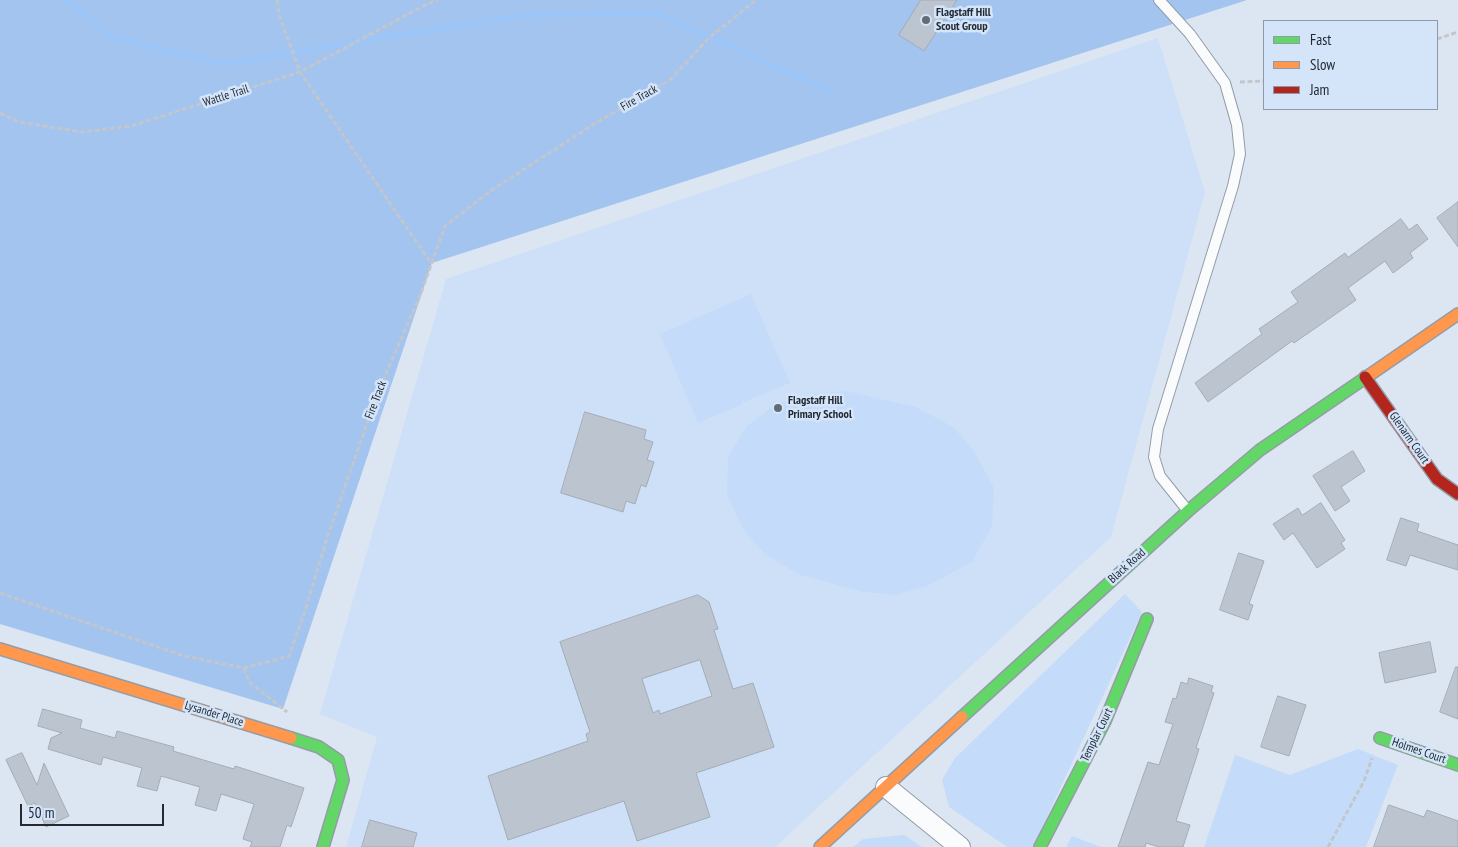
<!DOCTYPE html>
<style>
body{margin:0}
#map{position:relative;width:1458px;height:847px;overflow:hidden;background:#dce6f2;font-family:"PT Sans Narrow",sans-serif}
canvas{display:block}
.legend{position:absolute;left:1263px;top:20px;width:175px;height:90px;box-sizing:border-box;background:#d4e5fa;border:1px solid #8d9aab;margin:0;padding:6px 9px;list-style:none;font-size:15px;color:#222a34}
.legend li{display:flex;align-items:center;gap:10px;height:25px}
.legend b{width:25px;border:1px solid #8d9aab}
.scale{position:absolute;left:20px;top:804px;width:144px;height:22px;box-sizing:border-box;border:2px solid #222a34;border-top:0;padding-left:6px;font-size:15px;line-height:18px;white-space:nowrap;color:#222a34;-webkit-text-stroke:4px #d4e5fa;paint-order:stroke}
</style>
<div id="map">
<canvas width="1458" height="847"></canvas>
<ul class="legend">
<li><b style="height:6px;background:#63d668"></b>Fast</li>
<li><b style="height:6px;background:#ff974d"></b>Slow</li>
<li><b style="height:6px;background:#b3261e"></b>Jam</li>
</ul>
<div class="scale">50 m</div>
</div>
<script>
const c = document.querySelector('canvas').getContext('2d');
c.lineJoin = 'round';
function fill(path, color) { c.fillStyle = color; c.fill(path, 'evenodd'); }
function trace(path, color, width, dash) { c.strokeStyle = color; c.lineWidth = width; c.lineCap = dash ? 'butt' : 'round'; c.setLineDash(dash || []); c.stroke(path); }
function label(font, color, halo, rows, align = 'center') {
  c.font = font + ' "PT Sans Narrow",sans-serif'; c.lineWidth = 5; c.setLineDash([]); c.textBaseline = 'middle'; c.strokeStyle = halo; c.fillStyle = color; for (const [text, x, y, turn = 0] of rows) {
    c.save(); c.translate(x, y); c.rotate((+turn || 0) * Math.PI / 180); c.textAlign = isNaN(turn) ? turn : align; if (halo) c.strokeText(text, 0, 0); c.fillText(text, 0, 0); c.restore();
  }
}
fill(new Path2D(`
 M1158 38 1205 192 1111 537 775 847H346L377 737 320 714 446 279Z`), '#cee0f8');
fill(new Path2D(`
 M751 294 790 383 744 402 741 397 743 404 698 423 660 334Z
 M846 391 916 407 953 427 974 451 994 488 992 526 972 562 927 586 897 595 863 592 800 575 766 555 744 531 727 495 728 457 746 427 776 404 809 394Z
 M1125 594 1142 612 1033 847H1007L949 807 942 780 955 758Z
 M1358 749 1398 765 1366 847H1204L1235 755 1290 775Z
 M904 835 922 847H853L863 839Z
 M1072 836 1101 847H1066Z`), '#c4dcf9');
fill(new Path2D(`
 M0 0H1247L432 263 283 709 0 624Z`), '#a2c4ee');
trace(new Path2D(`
 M67 0 112 37 222 64 523 15 656 13 828 90`), '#9cc6f8', 5.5);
const building = new Path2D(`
 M921 0H957L924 51 899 35Z
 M1458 202V247L1437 218Z
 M1401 219 1409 230 1417 224 1428 239 1410 253 1413 258 1393 273 1385 261 1348 288 1356 300 1294 343 1292 341 1208 402 1195 383 1262 334 1259 329 1298 302 1291 292 1345 253 1348 257Z
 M585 412 646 430 644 439 653 442 647 460 654 462 646 487 641 485 635 504 626 501 623 512 561 493Z
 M1353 451 1365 471 1341 487 1350 501 1335 511 1313 476Z
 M1321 503 1345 540 1341 543 1345 549 1317 568 1293 533 1284 540 1273 524 1298 508 1302 515Z
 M1401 518 1419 524 1417 531 1458 545V570L1410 555 1406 566 1387 560Z
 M1239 553 1264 561 1249 604 1253 605 1248 620 1220 610Z
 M698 595 709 602 718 629 714 630 733 689 753 683 774 747 696 773 710 817 637 841 624 801 508 840 488 776 588 741 586 734 590 732 560 642ZM700 660 712 696 660 714 659 710 653 713 642 679Z
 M1430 642 1436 672 1385 683 1379 653Z
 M1456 667H1458V719L1440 712Z
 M1189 678 1213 686 1211 692 1214 693 1196 748 1199 749 1176 821 1190 825 1183 847H1159L1146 843 1145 847H1118L1148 762 1159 765 1173 724 1165 722 1173 698 1176 699 1181 682 1187 684Z
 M1278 696 1306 705 1289 756 1261 747Z
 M43 709 82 720 80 728 115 738 117 731 174 747 173 751 234 769 235 766 304 788 291 827 287 825 280 847H250L252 842 243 839 254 804 221 794 216 811 195 805 200 787 161 776 157 791 137 786 142 768 103 757 101 765 48 749 51 738 62 733 38 726Z
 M22 753 37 785 44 763 69 816 46 827 35 803 28 806 6 760Z
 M1389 805 1424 817 1427 810 1458 821V847H1374Z
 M370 820 417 833 413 847H362Z`);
fill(building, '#bcc4cf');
trace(building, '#a4acb6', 1);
const lane = new Path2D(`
 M1159 0 1190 34 1225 83 1237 125 1240 154 1233 186 1158 429 1154 457 1160 476 1188 511`);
const street = new Path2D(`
 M886 787 960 847`);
const fast = new Path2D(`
 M962 717 1188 511 1260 450 1368 376
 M291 738 319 747 338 760 343 780 323 847
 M1380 738 1458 765
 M1040 847 1105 721 1147 619`);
const slow = new Path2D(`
 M1368 376 1458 314
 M0 649 291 738
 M820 847 962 717`);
const jam = new Path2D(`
 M1365 377 1437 479 1458 494`);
trace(lane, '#949ca6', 12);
trace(street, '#949ca6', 22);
trace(fast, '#949ca6', 14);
trace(slow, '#949ca6', 14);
trace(jam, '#949ca6', 14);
trace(new Path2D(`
 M277 0 279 15 300 72 431 263
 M1437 39 1458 32
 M1240 82 1264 81
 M0 113 19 122 82 132 131 126 300 72 427 4 438 0
 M0 593 184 656 244 668 289 656 304 614 329 532 378 392 421 293 445 226 492 190 594 124 670 80 710 37 756 0
 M244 668 249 682 287 712
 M1328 847 1364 781 1372 758`), '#c3c6cc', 3, [5, 2.5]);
trace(lane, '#fafbfd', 10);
trace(street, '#fafbfd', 20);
trace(fast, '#63d668', 11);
trace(slow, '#ff974d', 11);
trace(jam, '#b3261e', 11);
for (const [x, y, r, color] of [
 [926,20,5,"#636c76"],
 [778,408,5,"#636c76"]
]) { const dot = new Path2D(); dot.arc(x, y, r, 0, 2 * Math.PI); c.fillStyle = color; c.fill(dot); trace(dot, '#d4e5fa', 2); }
label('bold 12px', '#222a34', '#d4e5fa', [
 ["Flagstaff Hill",936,13],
 ["Scout Group",936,27],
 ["Flagstaff Hill",788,401],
 ["Primary School",788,415]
], 'left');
label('12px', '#222a34', '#d4e5fa', [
 ["Wattle Trail",226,96,-18],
 ["Fire Track",639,98,-30],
 ["Fire Track",376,400,-69],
 ["Glenarm Court",1409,438,55],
 ["Black Road",1127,566,-42],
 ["Lysander Place",214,714,17],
 ["Templar Court",1097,735,-64],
 ["Holmes Court",1419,751,19]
]);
</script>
